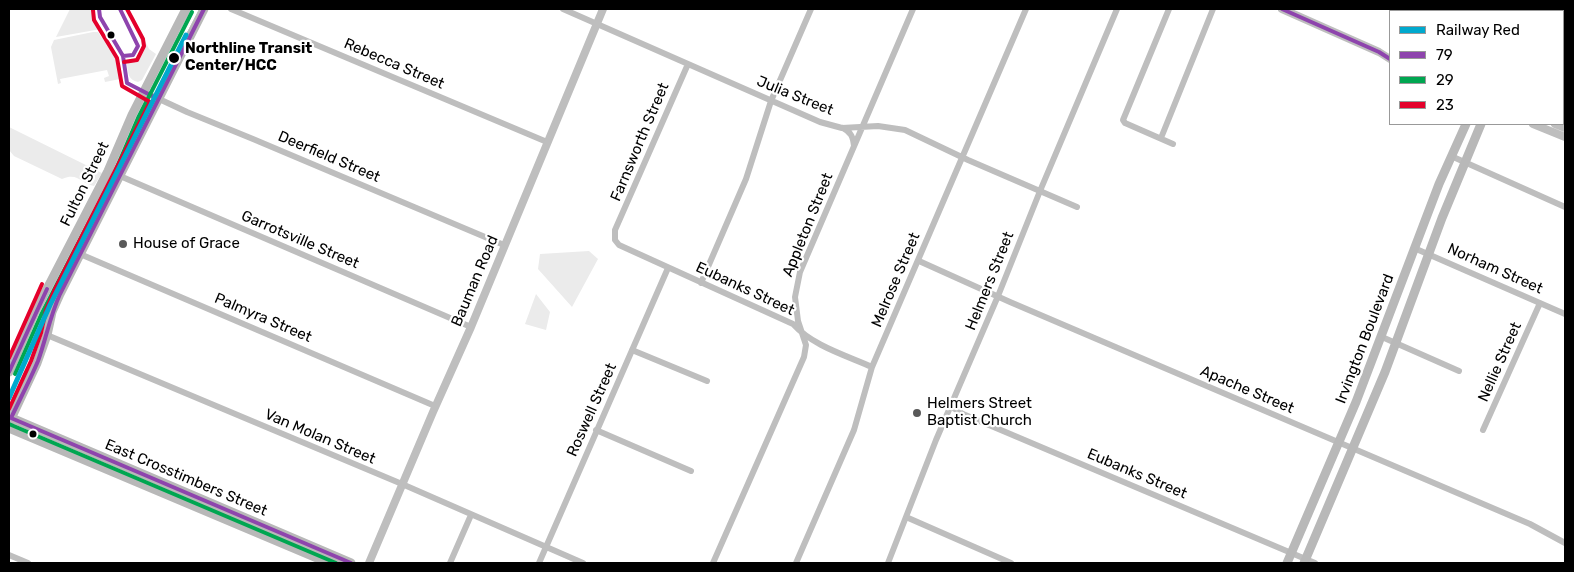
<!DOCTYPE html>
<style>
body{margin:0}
#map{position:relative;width:1574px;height:572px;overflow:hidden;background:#fff;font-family:Rubik,sans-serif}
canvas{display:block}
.frame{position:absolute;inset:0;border:10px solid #000;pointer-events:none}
.legend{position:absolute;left:1389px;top:10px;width:175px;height:115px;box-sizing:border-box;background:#fff;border:1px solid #999;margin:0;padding:6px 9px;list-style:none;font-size:15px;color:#000}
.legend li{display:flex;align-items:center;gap:10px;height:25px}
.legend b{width:25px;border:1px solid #999}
</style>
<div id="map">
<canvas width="1574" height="572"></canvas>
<div class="frame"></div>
<ul class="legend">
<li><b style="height:6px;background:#00a9ce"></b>Railway Red</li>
<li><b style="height:6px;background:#8e44ad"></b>79</li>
<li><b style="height:6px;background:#00a651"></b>29</li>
<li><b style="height:6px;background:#e4002b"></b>23</li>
</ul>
</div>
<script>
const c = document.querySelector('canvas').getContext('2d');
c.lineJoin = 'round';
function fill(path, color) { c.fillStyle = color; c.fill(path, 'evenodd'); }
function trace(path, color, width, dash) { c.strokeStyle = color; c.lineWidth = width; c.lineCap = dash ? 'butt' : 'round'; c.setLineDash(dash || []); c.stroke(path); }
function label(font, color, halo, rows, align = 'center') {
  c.font = font + ' Rubik,sans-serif'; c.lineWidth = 4.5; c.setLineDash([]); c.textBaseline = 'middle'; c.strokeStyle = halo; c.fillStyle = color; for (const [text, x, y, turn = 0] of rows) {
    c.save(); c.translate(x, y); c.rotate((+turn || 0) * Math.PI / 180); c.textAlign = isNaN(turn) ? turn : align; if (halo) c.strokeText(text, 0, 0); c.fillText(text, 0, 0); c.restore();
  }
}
fill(new Path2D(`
 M70 9H93V14L101 29 56 37Z
 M135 21 149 49 156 54 142 80 138 82C128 80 128 73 127 64 129 62 131 61 133 60 150 49 139 37 132 23Z
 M93 32H98L102 38 105 37 116 55 120 79 105 82 104 78 109 76 107 70 60 79 61 83 58 84 51 47 54 40Z
 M9 127 102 173 94 186C80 184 79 172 62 179L14 156 9 150Z
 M589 251 598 259 572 307 538 269 540 254Z
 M536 294 550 312 546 330 525 324Z`), '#ebebeb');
trace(new Path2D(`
 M231 9 547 142
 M563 9 820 122 842 128 878 126 905 130 968 160 1077 207
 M1169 9 1123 120 1125 123 1173 144
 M1562 9 1565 10
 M688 64 615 230V240L619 245 793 324C813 346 845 355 872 367
 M144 92 187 112 253 139 504 245
 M843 128C851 132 853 137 854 146
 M1161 138 1213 9
 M1451 156 1565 207
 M120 176 471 327
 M1414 248 1565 314
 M80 254 435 406
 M919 261 1010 302 1530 524 1565 543
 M701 283 746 179 771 101 811 9
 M47 335 402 484 583 563
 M1382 337 1459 371
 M632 350 707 381
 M950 406 963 414 1315 563
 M596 430 691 471
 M1483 430 1540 303
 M906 517 1011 563
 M9 555 28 563
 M450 563 471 515
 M539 563 668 268
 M713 563 804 357 806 345 798 321 795 297 800 272 913 9
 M796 563 854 430 872 367 1026 9
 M888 563 936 440 998 296 1040 191 1117 9`), '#bebebe', 6);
trace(new Path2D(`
 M1282 9 1379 52 1390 59
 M1533 124 1565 137
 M1555 124 1565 128
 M369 563 433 412 471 327 603 9`), '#bebebe', 8);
trace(new Path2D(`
 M1516 11 1517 9
 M1531 11 1532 9
 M9 372 35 312 108 171 132 115 186 9
 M9 417 351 563
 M9 423 37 363 47 335 52 312 60 294 204 9
 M9 428 329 563
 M1287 563 1356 402 1439 184 1466 124
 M1304 563 1385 372 1442 218 1481 124`), '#b8b8b8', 9);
trace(new Path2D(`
 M179 31 191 9
 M186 35 200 9`), '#bebebe', 1);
trace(new Path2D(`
 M99 9 100 17 123 56 127 83 158 99
 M120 9 138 46 133 55 123 56
 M204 9 60 294C50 316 46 339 38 361 30 380 20 399 11 418L351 563
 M1282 9 1379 52 1390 59
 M9 372 47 289`), '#8e44ad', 4);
trace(new Path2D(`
 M15 374 41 315 114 174 138 118 192 12
 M9 424 336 563`), '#00a651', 4);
trace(new Path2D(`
 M124 62 137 60 144 46 143 39 127 9
 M9 358 42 284
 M9 409 31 361 41 333 46 310 54 291 150 102 122 86 117 58 94 20 93 10`), '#e4002b', 4);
trace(new Path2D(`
 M9 398 50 305 186 35`), '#00a9ce', 5);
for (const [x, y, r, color] of [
 [111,35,4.5,"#000"],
 [174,58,6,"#000"],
 [123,244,5,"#595959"],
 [917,413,5,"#595959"],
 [33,434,4.5,"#000"]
]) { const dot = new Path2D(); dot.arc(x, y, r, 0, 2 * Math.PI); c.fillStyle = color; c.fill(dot); trace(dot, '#fff', 2); }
label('bold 15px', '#000', '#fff', [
 ["Northline Transit",185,49],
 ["Center/HCC",185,66]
], 'left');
label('15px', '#000', '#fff', [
 ["Rebecca Street",394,64,23],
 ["Julia Street",795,96,22],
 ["Farnsworth Street",640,142,-67],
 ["Deerfield Street",329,157,23],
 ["Fulton Street",85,184,-64],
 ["Appleton Street",808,225,-68],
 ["Garrotsville Street",300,240,23],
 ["Norham Street",1495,269,24],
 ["Melrose Street",896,280,-67],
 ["Bauman Road",475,281,-67],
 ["Helmers Street",990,281,-68],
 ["Eubanks Street",745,289,25],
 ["Palmyra Street",263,318,23],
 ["Irvington Boulevard",1365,339,-69],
 ["Nellie Street",1500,362,-66],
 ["Apache Street",1247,390,23],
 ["Roswell Street",592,410,-66],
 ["Van Molan Street",320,437,23],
 ["Eubanks Street",1137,474,23],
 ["East Crosstimbers Street",186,478,23]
]);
label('15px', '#000', '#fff', [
 ["House of Grace",133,244],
 ["Helmers Street",927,404],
 ["Baptist Church",927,421]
], 'left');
</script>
